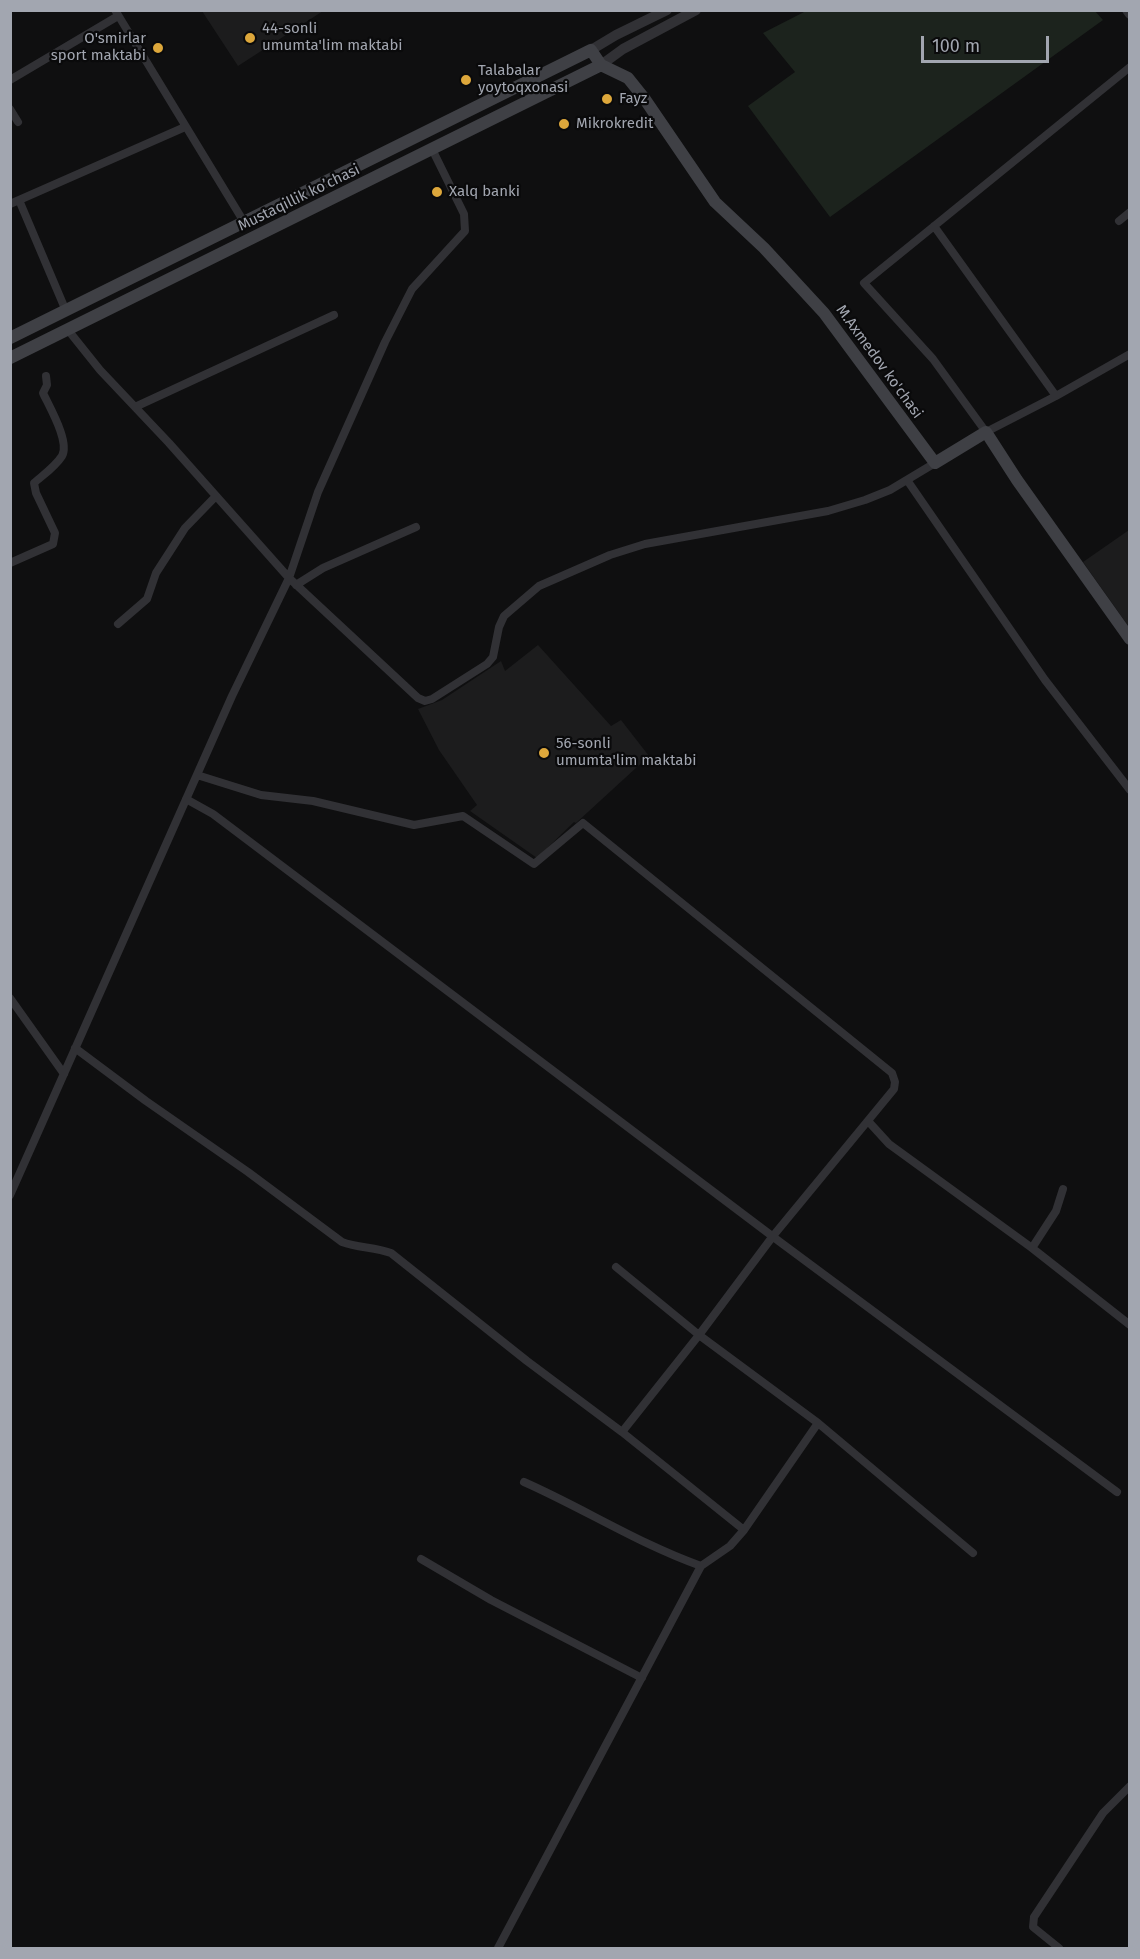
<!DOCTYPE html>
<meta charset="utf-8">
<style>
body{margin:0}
#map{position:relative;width:1140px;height:1959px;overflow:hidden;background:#0f0f10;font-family:"Fira Sans",sans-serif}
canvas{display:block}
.frame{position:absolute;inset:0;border:12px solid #a2a6b0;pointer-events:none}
.scale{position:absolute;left:921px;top:36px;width:128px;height:27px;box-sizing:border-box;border:3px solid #a2a6b0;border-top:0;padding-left:8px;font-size:18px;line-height:21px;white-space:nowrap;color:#a2a6b0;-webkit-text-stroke:4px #0a0a0b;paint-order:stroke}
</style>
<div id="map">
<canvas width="1140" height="1959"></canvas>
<div class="frame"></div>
<div class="scale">100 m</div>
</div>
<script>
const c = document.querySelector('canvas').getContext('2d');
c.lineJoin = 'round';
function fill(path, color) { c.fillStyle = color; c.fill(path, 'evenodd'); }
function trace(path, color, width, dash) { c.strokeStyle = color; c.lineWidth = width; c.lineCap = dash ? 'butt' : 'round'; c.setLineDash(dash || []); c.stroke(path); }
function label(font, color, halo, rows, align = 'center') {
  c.font = font + ' "Fira Sans",sans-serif'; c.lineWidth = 4.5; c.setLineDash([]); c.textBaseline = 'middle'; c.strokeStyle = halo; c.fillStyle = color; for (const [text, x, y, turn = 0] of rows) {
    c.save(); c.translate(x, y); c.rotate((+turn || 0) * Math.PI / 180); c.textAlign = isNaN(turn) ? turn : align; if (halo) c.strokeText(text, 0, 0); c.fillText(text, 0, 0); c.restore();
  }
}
fill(new Path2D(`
 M202 11H323L238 66Z
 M1129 530V627L1083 562Z
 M538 645 611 726 621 720 649 756 576 823 574 822 537 858 470 811 477 805 439 750 418 709 442 700 501 661 505 671Z`), '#1c1c1d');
fill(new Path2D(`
 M1094 10 1103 20 830 217 748 106 795 72 763 33 806 11Z`), '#1c231d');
trace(new Path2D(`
 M115 10 244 222
 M1130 67 864 283 933 359 986 432 1056 396 1130 354
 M10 80 118 16
 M10 109 18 122
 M19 200 66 311
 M10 204 185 127
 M1119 221 1130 212
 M934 226 1056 396
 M68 330 100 370 169 443 289 578 418 698 425 701 432 699 487 664 493 657 499 627 504 616 539 586 610 555 645 544 828 511 865 500 890 490 935 463
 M135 407 334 315
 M907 480 1045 680 1130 790
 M10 563 53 544 55 533 36 493 34 483C43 475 55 467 62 456 70 442 50 408 43 393L47 385 46 376
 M296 585 323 568 416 527
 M118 624 147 599 156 573 185 528 216 496
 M197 775 261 795 313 801 414 825 463 816 534 864 583 823 892 1073 895 1082 894 1089 773 1236 699 1335 616 1267
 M186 799 213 814 780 1242 1117 1492
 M10 998 64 1074
 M75 1048 146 1101 248 1172 342 1242C358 1248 374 1247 391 1253L527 1361 622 1432 699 1335 818 1423 973 1553
 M868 1121 889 1144 1032 1248 1130 1325
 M10 1195 232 696 289 578 318 492 385 342 412 289 465 231 464 214 432 149
 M1032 1248 1056 1211 1063 1189
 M622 1432 744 1530
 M524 1482C583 1508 639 1544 701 1566L730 1546 744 1530 818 1423
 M421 1559 491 1600 642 1678
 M498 1948 701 1566
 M1059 1948 1033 1927 1034 1917 1103 1813 1130 1786`), '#313135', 8);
trace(new Path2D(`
 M1127 10 1130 14
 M591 50 616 35 667 10
 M601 65 623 49 696 10`), '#313135', 10);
trace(new Path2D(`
 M10 338 591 50 601 65 628 78 644 98 715 202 764 248 824 313 935 463 986 432 1017 480 1130 639
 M10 358 601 65`), '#3f4045', 12);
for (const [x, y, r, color] of [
 [250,38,6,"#dda73b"],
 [158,48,6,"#dda73b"],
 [466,80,6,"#dda73b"],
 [607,99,6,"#dda73b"],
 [564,124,6,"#dda73b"],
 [437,192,6,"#dda73b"],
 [544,753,6,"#dda73b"]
]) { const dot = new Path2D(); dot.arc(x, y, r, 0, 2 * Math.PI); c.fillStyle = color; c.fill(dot); trace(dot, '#0a0a0b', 2); }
label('15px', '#a2a6b0', '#0a0a0b', [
 ["44-sonli",262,29],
 ["umumta'lim maktabi",262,46],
 ["O'smirlar",146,39,"right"],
 ["sport maktabi",146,56,"right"],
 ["Talabalar",478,71],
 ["yoytoqxonasi",478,88],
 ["Fayz",619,99],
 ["Mikrokredit",576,124],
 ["Xalq banki",449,192],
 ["56-sonli",556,744],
 ["umumta'lim maktabi",556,761]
], 'left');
label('15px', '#a2a6b0', '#0a0a0b', [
 ["Mustaqillik ko’chasi",299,198,-26],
 ["M.Axmedov ko'chasi",879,362,54]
]);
</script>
